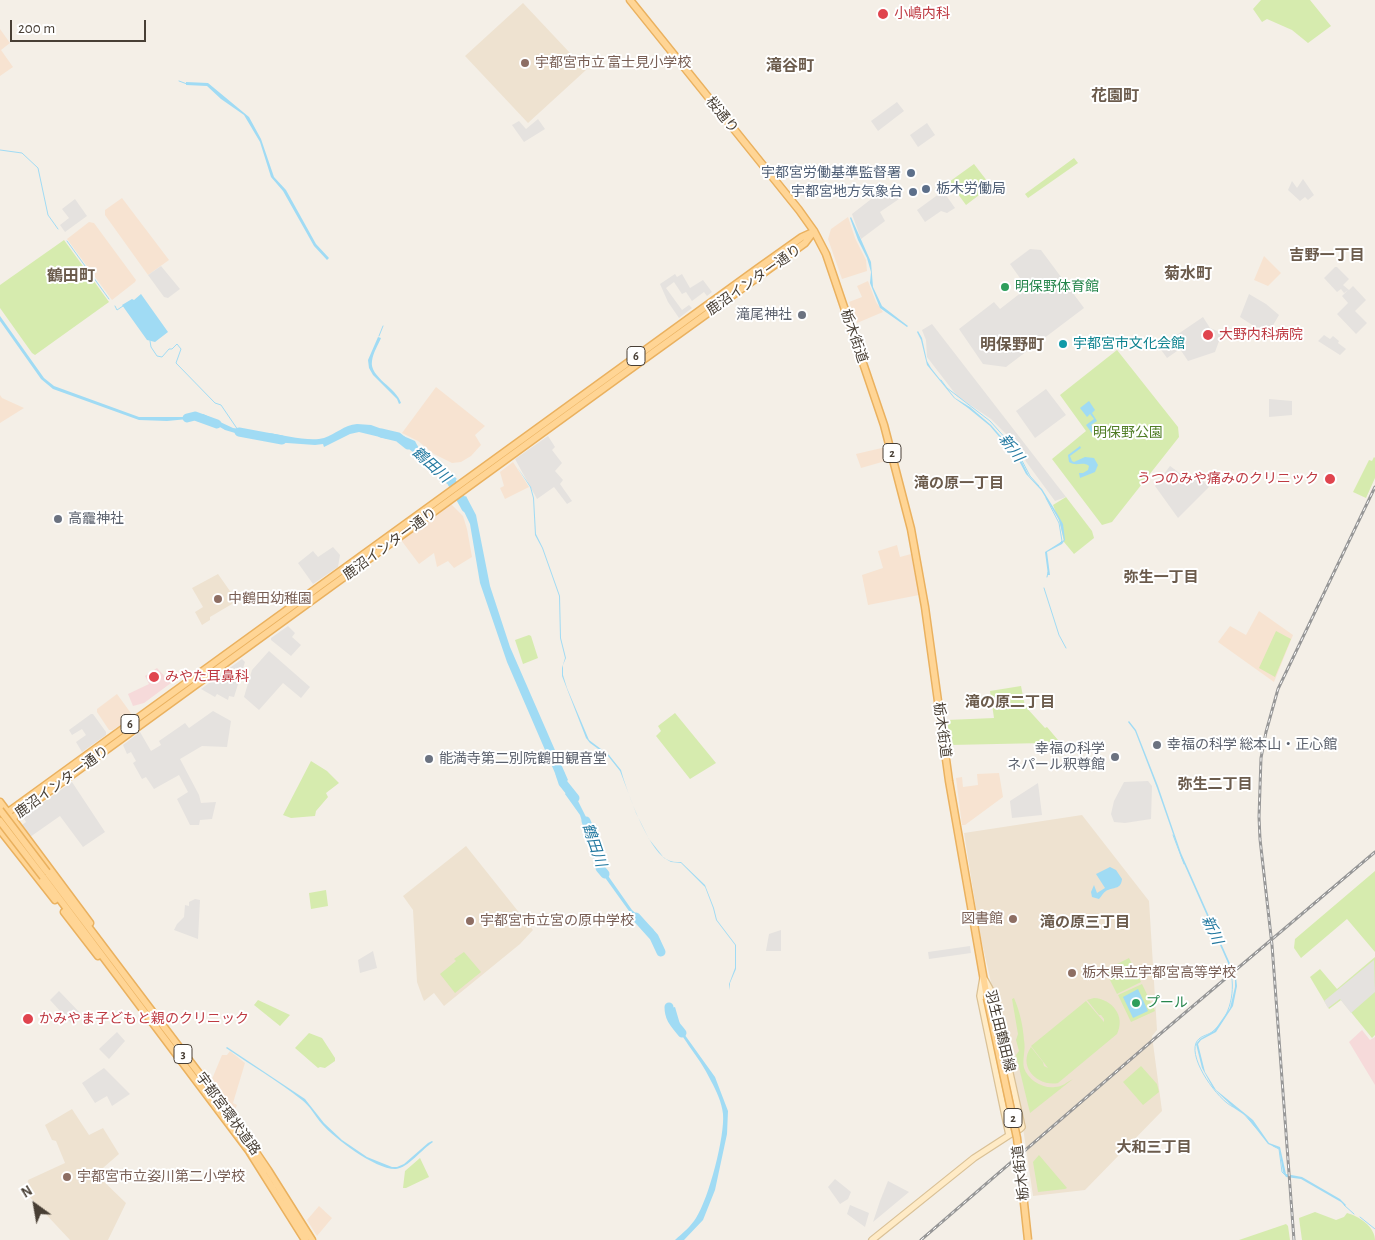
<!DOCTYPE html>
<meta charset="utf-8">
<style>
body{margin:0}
#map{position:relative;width:1375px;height:1240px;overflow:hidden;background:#f4efe7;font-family:"Alegreya Sans",sans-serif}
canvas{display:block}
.north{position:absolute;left:10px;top:1180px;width:50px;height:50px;-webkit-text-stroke:4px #fff;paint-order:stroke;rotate:328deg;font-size:14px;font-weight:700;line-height:20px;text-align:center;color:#483f35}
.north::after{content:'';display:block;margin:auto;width:18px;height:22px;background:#483f35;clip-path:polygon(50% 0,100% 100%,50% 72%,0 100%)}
.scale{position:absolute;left:10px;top:20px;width:136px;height:22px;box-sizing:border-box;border:2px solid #483f35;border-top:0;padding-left:6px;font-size:15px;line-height:18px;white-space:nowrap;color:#483f35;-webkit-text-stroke:4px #fff;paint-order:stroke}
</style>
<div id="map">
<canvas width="1375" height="1240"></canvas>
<div class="north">N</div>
<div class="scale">200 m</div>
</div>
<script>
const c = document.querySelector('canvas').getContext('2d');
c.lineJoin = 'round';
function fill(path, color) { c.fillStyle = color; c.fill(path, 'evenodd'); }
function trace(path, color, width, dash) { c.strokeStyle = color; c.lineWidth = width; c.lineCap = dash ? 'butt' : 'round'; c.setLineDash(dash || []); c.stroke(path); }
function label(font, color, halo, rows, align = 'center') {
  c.font = font + ' "Alegreya Sans","Noto Sans JP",sans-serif'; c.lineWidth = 4; c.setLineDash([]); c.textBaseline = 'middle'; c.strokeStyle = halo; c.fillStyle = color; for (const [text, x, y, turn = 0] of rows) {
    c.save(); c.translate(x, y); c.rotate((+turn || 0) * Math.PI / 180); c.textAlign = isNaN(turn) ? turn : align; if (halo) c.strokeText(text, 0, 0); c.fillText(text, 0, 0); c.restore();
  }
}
fill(new Path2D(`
 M0 29 10 43 1 50 13 67 0 76Z
 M122 198 169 260 148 275 105 215V210Z
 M848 217 855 238 866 260 867 271 842 279 828 239 831 229Z
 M89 222 94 223 136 280 135 282 112 300 67 239Z
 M1264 256 1281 273 1268 286 1254 280Z
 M868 281 876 302 883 312 857 323 849 302 862 297 857 286Z
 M436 387 485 426 475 435 481 445 471 456 461 462 452 463 434 454 418 441 402 433Z
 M0 395 2 398 24 408 0 423Z
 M886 447 889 460 861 468 856 454Z
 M513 462 529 487 505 499 500 488 504 486 500 472Z
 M451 504 463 516 467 529 472 557 454 568 448 561 437 567 434 553 419 564 401 540Z
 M897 545 900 557 911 554 919 595 868 605 862 575 883 568 878 551Z
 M1259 611 1293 635 1274 682 1218 642 1230 626 1246 635Z
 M117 694 133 716 113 730H109L97 712V709Z
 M999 773 1003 797 965 825H962L956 778 962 777 963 787 978 785 977 774Z
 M230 1051 245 1063 233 1103 237 1105 234 1112 213 1084 212 1079 222 1055H227Z
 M319 1206 332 1218 317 1236 307 1220Z`), '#f7e3d1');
fill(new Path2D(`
 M523 3 586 70 528 123 465 56Z
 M218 574 237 601 210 617V620L202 625 195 612 203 607 192 588Z
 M1082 815 1149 901 1157 1030 1152 1036 1162 1111 1085 1190 1033 1196 1021 1114 980 934 964 833Z
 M466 846 533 930 520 944 444 1006 434 993 424 1001 422 996 417 982 413 910 403 896Z
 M72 1109 89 1135 103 1128 119 1154 96 1174 126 1203 108 1240H70L26 1193 28 1180 65 1163 56 1141 52 1140 45 1125Z`), '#eee2d0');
fill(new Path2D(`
 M157 668 171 683 144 703 133 706 128 694 149 684 145 676Z
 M1362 1030 1370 1040 1375 1037V1085L1349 1042Z`), '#f6dada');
fill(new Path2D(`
 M1261 0H1310L1331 26 1308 43 1292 30 1267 19 1262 22 1253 9Z
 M1074 158 1078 163 1028 198 1025 194Z
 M974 164 991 186 966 205 949 182Z
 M64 240 109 302 35 355 32 353 0 308V285Z
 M1117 350 1178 427 1179 437 1112 522 1102 525 1052 459 1086 431 1060 395Z
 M1374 457 1375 458V478L1366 498 1353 492 1369 460 1372 461Z
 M1066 497 1092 531 1094 538 1074 554 1064 542 1060 523 1053 505Z
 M1276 631 1291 639 1275 677 1259 668Z
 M529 635 531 636 538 658 523 664 515 640Z
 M1021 686 1025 706 1045 728 1047 727 1058 740 1049 749 1044 743 950 745 947 720 994 718 990 691Z
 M675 713 716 763 690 779 656 736 661 731 658 726Z
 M311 761 327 771 339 783 326 793 328 797 316 811 315 816 291 818 283 815Z
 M1375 871V952L1347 919 1301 958 1294 948 1295 939Z
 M326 890 328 906 311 909 309 893Z
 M464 952 481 972 455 993 440 974 456 961 454 959Z
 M1375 957V1035L1372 1038 1341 1000 1329 1009 1310 977 1320 969 1337 989Z
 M1129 958 1141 982 1117 994 1105 970Z
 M1142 984 1155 1011 1131 1022 1118 995Z
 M1014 998C1020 1012 1023 1026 1024 1040 1026 1050 1022 1059 1024 1068 1028 1080 1043 1089 1055 1087 1062 1087 1067 1082 1073 1079L1030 1113 1016 1055 1019 1051 1016 1040 1018 1034 1012 999Z
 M1094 998C1112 999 1126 1016 1117 1034L1058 1083C1038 1087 1017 1067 1031 1047L1043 1062 1044 1066 1048 1068 1031 1046 1086 1001 1104 1022V1019L1101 1015H1099L1087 1000Z
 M258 1000 290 1015 280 1026 254 1005Z
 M309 1033 322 1038 335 1058V1061L325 1068 320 1067 318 1068 295 1048Z
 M1141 1066 1157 1084 1159 1092 1143 1105 1123 1082Z
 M1039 1155 1067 1188 1065 1189 1038 1192 1033 1162Z
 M420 1158 429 1177 406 1188H403L405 1171Z
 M1315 1212 1336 1220 1344 1217 1347 1213C1359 1216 1375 1227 1375 1240H1302L1299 1218Z
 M1286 1224 1288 1226 1290 1240H1239Z`), '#d6ebae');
fill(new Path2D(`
 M897 102 904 111 878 131 871 121Z
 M538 119 545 129 524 142 512 125 519 121 526 129Z
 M927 123 935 135 918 147 910 135Z
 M1303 179 1314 195 1308 200 1305 197 1300 201 1288 190 1292 181 1297 188Z
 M888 186 899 199 880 212 885 221 861 239 852 214Z
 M943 191 955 208 947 213 941 211 925 222 917 210Z
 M75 199 87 216 65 232 60 225 69 218 62 209Z
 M1030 249 1041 250 1084 308 1006 367 983 364 959 329 994 302 1000 309 1027 288 1010 264Z
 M161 266 180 289 168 298 164 297 148 275Z
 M1335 267H1337L1349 279 1343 285 1349 290 1353 286 1366 300 1355 311 1367 323 1356 334 1337 314 1348 303 1342 296 1348 290 1344 293 1341 289 1337 292 1324 278Z
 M675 274 677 277 682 274 690 288 703 280 712 292 707 296 704 292 692 301 686 292 682 294 674 282 666 288 682 310 689 305 692 308 679 318 668 302 660 284Z
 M1249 294 1266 304 1279 315 1268 334H1266L1240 317Z
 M1203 317 1210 328 1222 333 1215 352 1188 361 1180 349 1167 358 1159 347Z
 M932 324 1066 497 1055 501 1027 463 1013 441 991 419 957 396 927 357 926 340 922 330Z
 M1324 335 1330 339 1333 336 1339 341 1338 343 1346 349 1340 355 1318 341Z
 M1046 389 1066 415 1035 438 1016 411Z
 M1269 399 1292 401V415L1269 417Z
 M548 436 555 447 552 450 562 463 555 471 563 480 560 484 572 501 567 504 554 487 537 499 515 459Z
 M1170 466 1189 480 1195 472 1209 487 1178 518 1155 486Z
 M333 547 340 555 338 567 313 584 298 563 313 551 318 557Z
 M288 626 295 633 292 637 301 645 291 656 271 640V638Z
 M269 651 310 687 301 698 283 683 259 710 244 697 252 670Z
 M242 659 245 662 234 697 229 696 228 700 217 694 215 697 201 689Z
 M213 711 231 721 227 747 202 746 180 759 199 795 201 803 216 802 212 819 200 820 199 825H190L177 799 188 792 179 775 154 789 146 777 142 779 133 763 136 761 131 752 127 754 123 745 140 732 151 751 161 745 159 741 185 723 189 728Z
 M91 714H93L106 732V735L82 752 76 742 86 735 82 729 72 735 69 730Z
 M1148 781 1152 786 1151 819 1125 823 1114 822 1111 814 1114 801 1124 782Z
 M72 782 105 832 83 847 60 816 30 837 22 825 26 822 23 817Z
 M1038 783 1042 815 1012 818 1010 801Z
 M195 899 200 900 198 939 174 930 177 924 184 917 185 905 189 906V902Z
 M781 930V951H766L769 934Z
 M970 946 971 953 929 959 928 952Z
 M373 951 377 968 360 973 358 960Z
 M1374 960 1375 992 1351 1013 1340 999 1328 1008 1324 1001Z
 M59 991 83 1016 72 1024 50 1000Z
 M117 1032 125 1041 109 1059 99 1049Z
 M104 1068 130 1094 112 1106 107 1096 95 1103 82 1083Z
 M835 1179 851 1192 848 1199 840 1204 828 1187Z
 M888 1181 909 1192 873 1222 880 1201Z
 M850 1205 869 1213 865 1227 847 1214Z`), '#e5e2df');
fill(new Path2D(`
 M186 82 208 83 249 117 261 139 274 177 286 190 316 244 329 258 327 260 314 246 283 191 271 177 260 142 244 115 221 99 207 86 186 85Z
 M851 217 871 262 873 287 882 306 908 326 907 327 880 308 870 283 871 272 867 258 858 240 850 218Z
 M141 294 168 332 155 342 147 340 122 305 132 299 134 300Z
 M0 316 44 378 54 386 139 417H191L196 414H203L233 428 248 430 252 438 225 430 201 416 188 419 167 421 139 420 53 389 41 379 0 321Z
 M918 331 922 338 927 361 931 368 955 398 970 407 991 425 1012 449 1022 462 1029 476 1042 489 1058 515 1063 524 1065 540 1062 544 1047 552 1050 575H1048L1045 552 1064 540 1059 520 1041 490 1026 474 1018 459 990 426 968 408 954 398 927 365 921 340 917 332Z
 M378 337 381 338C378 345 373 353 372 361 369 377 397 388 401 403L399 404 397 399 373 375 369 368 368 360Z
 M1089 401 1095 410 1092 413 1097 421 1091 425 1095 430 1101 425 1109 436 1108 437 1102 430 1094 436 1086 425 1094 419 1090 414 1087 417 1080 408Z
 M357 424 371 425 393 433 388 439 359 432 350 434 324 447 323 444 315 445 273 442 269 433C284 435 309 442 324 438 336 434 344 425 357 424Z
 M401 435 415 441C424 461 443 463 457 479L451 483 438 471 397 440Z
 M1080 446 1081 448 1070 456 1072 461 1074 462 1085 457 1094 458 1098 465 1095 472 1080 478 1079 473H1083L1088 470 1089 466C1083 461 1076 467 1069 462L1068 455Z
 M517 467 531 487 534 498 536 534 543 548 560 596 561 638 566 658 563 665V675L567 688 589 740 609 755 621 770C627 792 647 847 666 859 671 862 676 862 681 862L705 885 714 908 717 920 736 945V969L730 983V990L741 1056 739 1062 741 1056 729 984 735 968V945L716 920 713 908 705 887 681 863 671 862 664 858 649 839 636 813 620 771 608 756 590 743 586 738 562 676V668L565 658 560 638 559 596 542 548 535 535 533 498 530 487Z
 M466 496 476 515 490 586 510 647 568 780 561 787 507 662 480 583 470 524 459 501Z
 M1129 721 1136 730 1158 786 1181 853 1236 977 1237 986 1233 1006 1216 1032 1201 1040 1198 1044 1205 1072 1216 1090 1253 1120 1269 1143 1280 1147 1286 1174 1302 1177 1340 1199 1346 1205 1345 1206 1341 1202 1301 1179 1286 1177 1283 1172 1279 1149 1268 1144 1246 1116 1234 1108 1213 1088 1202 1068 1196 1044 1200 1039 1214 1031 1230 1008 1235 987V979L1181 857 1157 788 1135 731 1128 722Z
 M571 787 586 817 597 860 632 910 653 929 660 940 663 951 659 952 651 934 629 911 596 865 580 815 565 794Z
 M1110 867 1116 870 1122 879C1121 889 1115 887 1108 890 1104 891 1102 896 1099 899L1092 897 1091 892 1094 885 1097 893 1105 888 1096 874Z
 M1138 989 1148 1011 1133 1018 1123 997Z
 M675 1007 682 1031 715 1077 728 1111 727 1134 715 1190 703 1220 684 1240H675C683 1233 691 1226 696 1218 709 1198 725 1136 723 1114 722 1103 716 1090 711 1081 699 1055 678 1036 668 1009Z
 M227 1047 305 1099 324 1123 342 1140 367 1157 392 1167H397L404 1164 428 1143 432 1141 433 1142C422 1149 408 1168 396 1169 376 1170 334 1138 322 1124 315 1116 310 1106 302 1100 278 1081 251 1065 226 1048Z`), '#a0dbf4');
trace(new Path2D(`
 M179 81 187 84
 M0 150 22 153 38 168 48 215 58 229
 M824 165 828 173
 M67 241 109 299
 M115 306 117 310 123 306
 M379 336 383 326
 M150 341 151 347 157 356 162 357 169 349H172L177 344 181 349 176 363 215 403 221 405 238 430
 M941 380 947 388 990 421 1017 451 1030 476 1039 486
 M1046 498 1059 523 1062 541 1059 544
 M1047 577 1048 572
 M1044 588 1059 635 1066 648
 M1173 835 1184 864
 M1213 929 1218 939
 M1230 968C1236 990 1231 1017 1212 1032 1206 1036 1199 1036 1196 1043 1189 1060 1218 1100 1233 1107
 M1243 1113 1257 1129
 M1273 1146 1279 1149 1282 1172 1286 1176
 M1344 1205 1354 1214
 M1360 1217 1375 1229`), '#a0dbf4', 1);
trace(new Path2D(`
 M187 418 195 416 217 424
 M239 432 282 440
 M381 433 398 437 408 445
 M444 476 451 481 466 508
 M560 774 563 783 575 798
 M586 821 596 845 600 868 605 874
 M636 917 654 937 661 952
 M669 1007C669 1019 675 1024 682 1033`), '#a0dbf4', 9);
const secondary = new Path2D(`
 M983 978 980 996 1009 1135
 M985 980 992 993 1022 1127 1020 1129
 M872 1240 974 1158 1011 1134`);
const primary = new Path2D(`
 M630 0 799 210 814 231 826 254 884 425 911 529 925 607 949 781 987 998
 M0 802 90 923
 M0 818 757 269 802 237 813 232
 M0 827 622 375 805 243 814 231
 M0 830 55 900
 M47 872 232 1117 268 1170 312 1240
 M43 877 249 1151 305 1240
 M64 912 98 956`);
trace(secondary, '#dac196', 8);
trace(primary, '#eab15f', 9);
trace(secondary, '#ffebc6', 5.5);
trace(primary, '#ffd595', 6);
const rail = new Path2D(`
 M921 1240 1160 1034 1375 852
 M1294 1240 1272 945 1260 839 1259 817 1261 758 1266 732 1278 689 1375 487`);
trace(rail, '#979797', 3);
trace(rail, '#fff', 1, [4]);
const primaryBridge = new Path2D(`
 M0 810 47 872
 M0 821 43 877
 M987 998 1017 1138 1028 1240`);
trace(primaryBridge, '#eab15f', 9, []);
trace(primaryBridge, '#ffd595', 6);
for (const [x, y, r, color] of [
 [883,14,6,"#e0444e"],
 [525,63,5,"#8d6e63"],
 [911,173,5,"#5c6f8a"],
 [926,189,5,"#5c6f8a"],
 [913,192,5,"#5c6f8a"],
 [1005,287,5,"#2e9e5b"],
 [802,315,5,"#6b7280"],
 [1208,335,6,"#e0444e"],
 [1063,344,5,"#0f9aa8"],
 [1330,479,6,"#e0444e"],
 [58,519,5,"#6b7280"],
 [218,599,5,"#8d6e63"],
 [154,677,6,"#e0444e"],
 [1157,745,5,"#6b7280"],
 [1115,757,5,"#6b7280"],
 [429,759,5,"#6b7280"],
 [1013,919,5,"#8d6e63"],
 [470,921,5,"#8d6e63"],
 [1072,973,5,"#8d6e63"],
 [1136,1003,5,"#2e9e5b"],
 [28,1019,6,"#e0444e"],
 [67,1177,5,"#8d6e63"]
]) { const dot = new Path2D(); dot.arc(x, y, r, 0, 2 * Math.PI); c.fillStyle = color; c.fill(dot); trace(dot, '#fff', 2); }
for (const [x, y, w] of [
 [636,356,18],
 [892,453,18],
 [130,724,18],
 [183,1054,18],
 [1013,1118,18]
]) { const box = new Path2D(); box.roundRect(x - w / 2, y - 9.5, w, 19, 4); c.fillStyle = '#fff'; c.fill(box); trace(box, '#483f35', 1); }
label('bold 12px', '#483f35', null, [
 ["6",636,356],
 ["2",892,453],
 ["6",130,724],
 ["3",183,1054],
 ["2",1013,1118]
]);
label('14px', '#be3a42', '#fff', [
 ["小嶋内科",894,14],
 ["大野内科病院",1219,335],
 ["うつのみや痛みのクリニック",1319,479,"right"],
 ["みやた耳鼻科",165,677],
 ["かみやま子どもと親のクリニック",39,1019]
], 'left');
label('14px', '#785e54', '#fff', [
 ["宇都宮市立 富士見小学校",535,63],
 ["中鶴田幼稚園",228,599],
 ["図書館",1003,919,"right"],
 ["宇都宮市立宮の原中学校",480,921],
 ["栃木県立宇都宮高等学校",1082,973],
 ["宇都宮市立姿川第二小学校",77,1177]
], 'left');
label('14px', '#483f35', '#fff', [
 ["桜通り",722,115,51],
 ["鹿沼インター通り",754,280,-35],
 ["栃木街道",854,336,71],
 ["鹿沼インター通り",390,544,-36],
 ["栃木街道",942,730,82],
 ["鹿沼インター通り",62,782,-36],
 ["羽生田鶴田線",1000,1031,76],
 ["宇都宮環状道路",228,1114,54],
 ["栃木街道",1021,1173,-97]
]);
label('14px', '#4e5e75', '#fff', [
 ["宇都宮労働基準監督署",901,173],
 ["栃木労働局",936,189,"left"],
 ["宇都宮地方気象台",903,192]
], 'right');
label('14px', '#27864d', '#fff', [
 ["明保野体育館",1015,287],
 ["プール",1146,1003]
], 'left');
label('14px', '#5b616d', '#fff', [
 ["滝尾神社",792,315,"right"],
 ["高靇神社",68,519],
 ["幸福の科学 総本山・正心館",1167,745],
 ["幸福の科学",1105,749,"right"],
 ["ネパール釈尊館",1105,765,"right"],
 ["能満寺第二別院鶴田観音堂",439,759]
], 'left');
label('14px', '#0d838f', '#fff', [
 ["宇都宮市文化会館",1073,344]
], 'left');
label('14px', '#507d25', '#fff', [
 ["明保野公園",1128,433]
]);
label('bold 15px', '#6b5b4c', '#fff', [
 ["吉野一丁目",1327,255],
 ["滝の原一丁目",959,483],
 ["弥生一丁目",1161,577],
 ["滝の原二丁目",1010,702],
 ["弥生二丁目",1215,784],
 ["滝の原三丁目",1085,922],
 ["大和三丁目",1154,1147]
]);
label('italic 15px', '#257aa1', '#fff', [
 ["新川",1011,448,53],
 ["鶴田川",431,465,42],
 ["鶴田川",594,845,71],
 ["新川",1212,930,66]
]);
label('bold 16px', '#6b5b4c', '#fff', [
 ["滝谷町",790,66],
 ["花園町",1115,96],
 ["菊水町",1188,274],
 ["鶴田町",71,276],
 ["明保野町",1012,345]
]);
</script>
